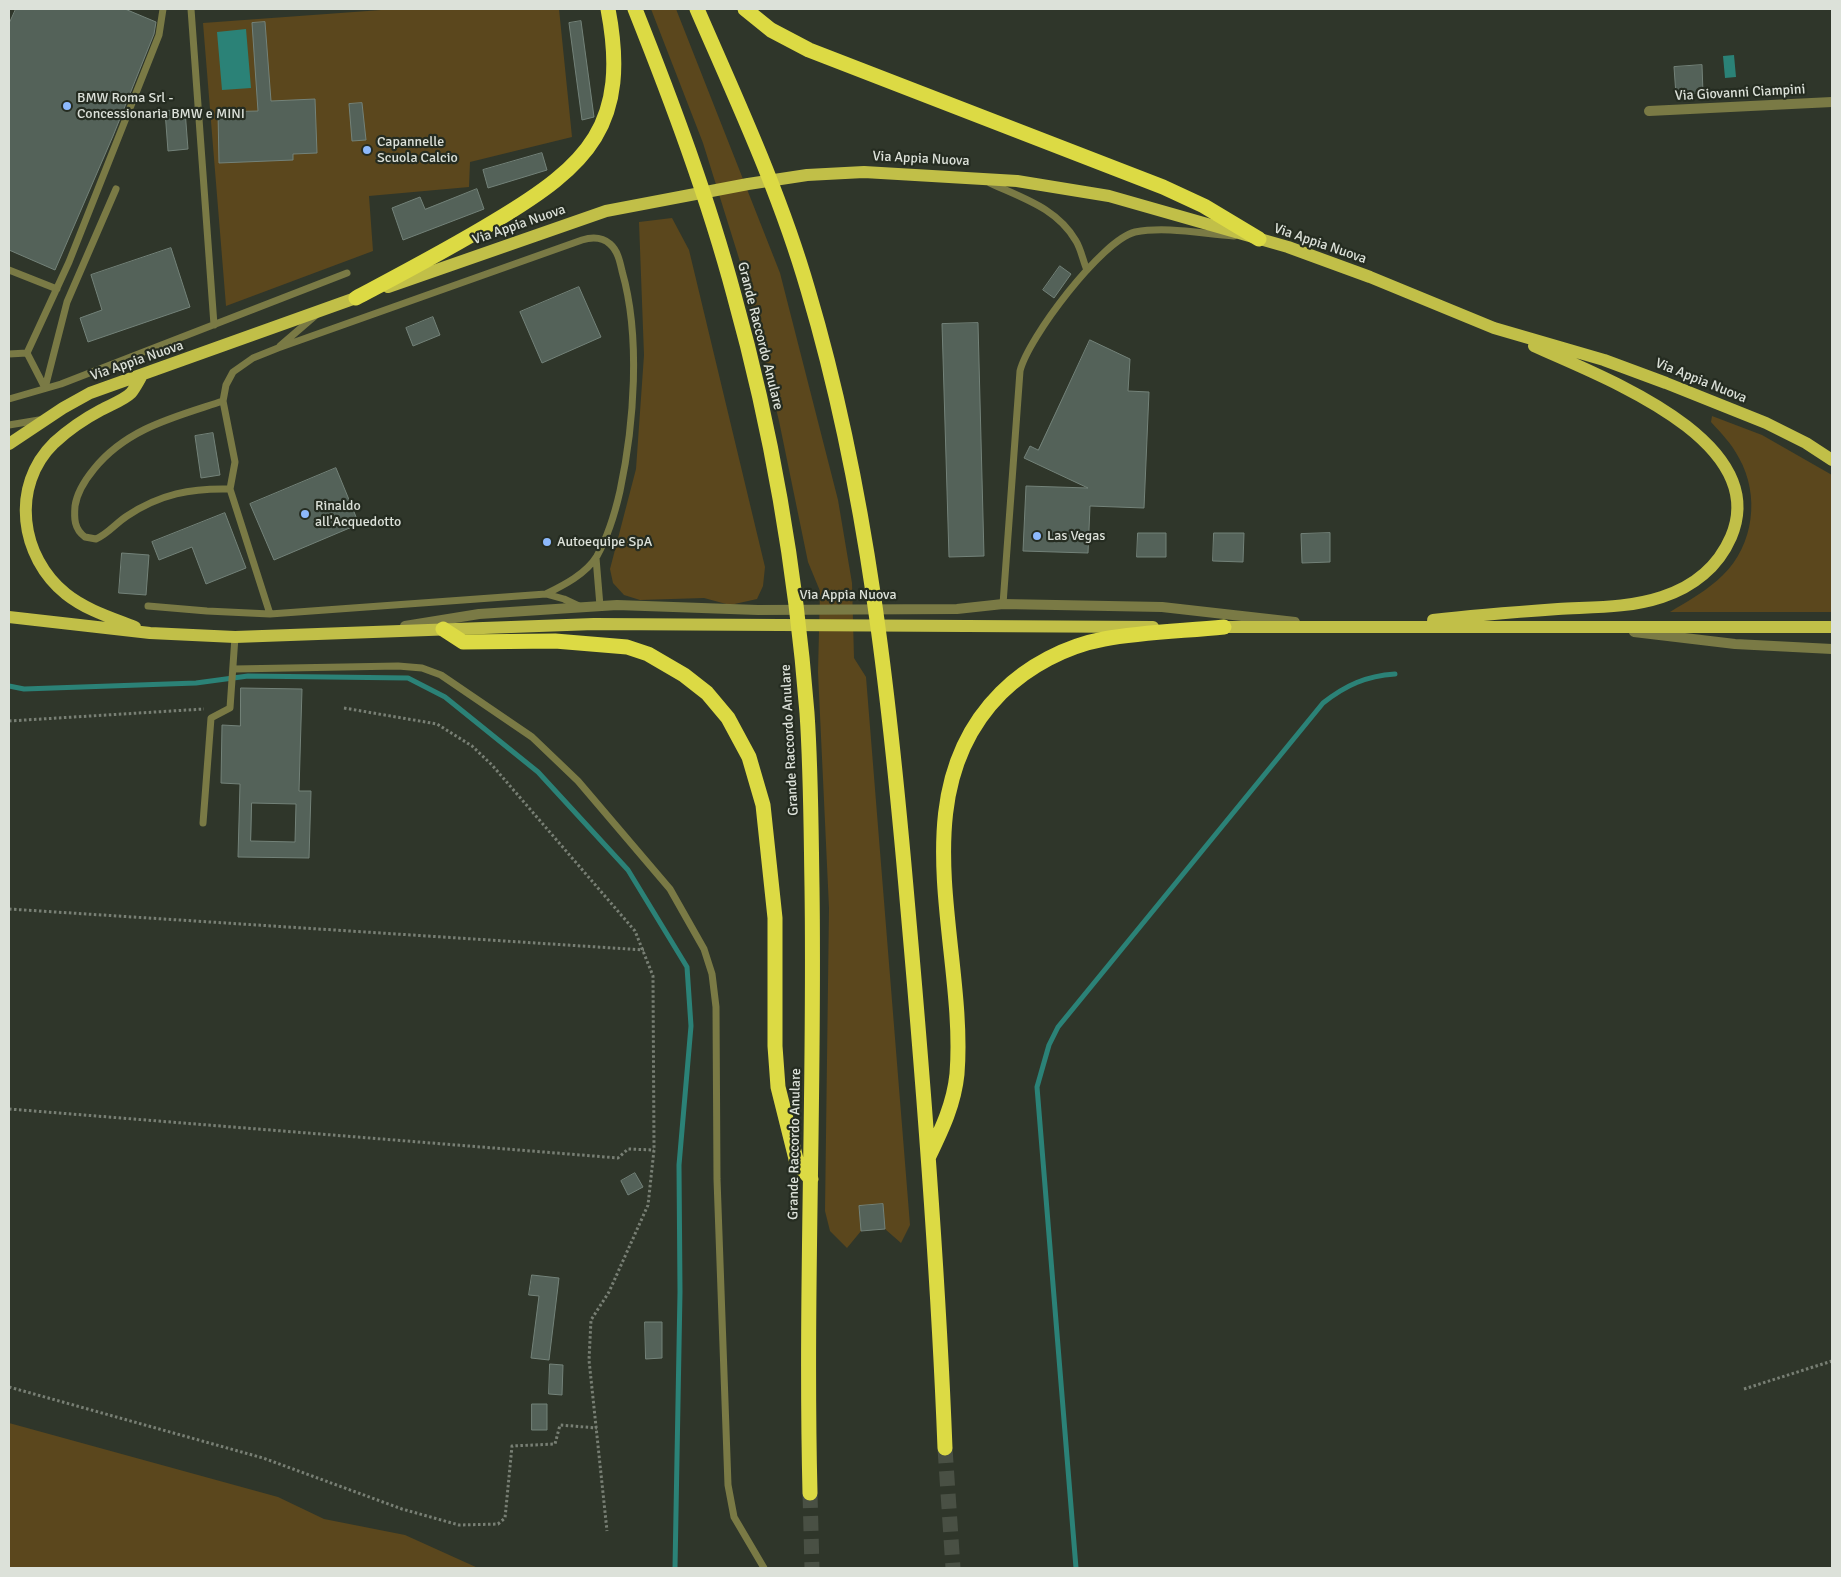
<!DOCTYPE html>
<style>
body{margin:0}
#map{position:relative;width:1841px;height:1577px;overflow:hidden;background:#2f362a;font-family:Signika,sans-serif}
canvas{display:block}
.frame{position:absolute;inset:0;border:10px solid #dce1d9;pointer-events:none}
</style>
<div id="map">
<canvas width="1841" height="1577"></canvas>
<div class="frame"></div>
</div>
<script>
const c = document.querySelector('canvas').getContext('2d');
c.lineJoin = 'round';
function fill(path, color) { c.fillStyle = color; c.fill(path, 'evenodd'); }
function trace(path, color, width, dash) { c.strokeStyle = color; c.lineWidth = width; c.lineCap = dash ? 'butt' : 'round'; c.setLineDash(dash || []); c.stroke(path); }
function label(font, color, halo, rows, align = 'center') {
  c.font = font + ' Signika,sans-serif'; c.lineWidth = 4.5; c.setLineDash([]); c.textBaseline = 'middle'; c.strokeStyle = halo; c.fillStyle = color; for (const [text, x, y, turn = 0] of rows) {
    c.save(); c.translate(x, y); c.rotate((+turn || 0) * Math.PI / 180); c.textAlign = isNaN(turn) ? turn : align; if (halo) c.strokeText(text, 0, 0); c.fillText(text, 0, 0); c.restore();
  }
}
fill(new Path2D(`
 M395 9H559L572 137 470 162 469 187 369 196 373 251 226 306 203 23Z
 M651 9H676L780 273 838 500 852 583 854 658 866 677 910 1225 901 1243 885 1229 883 1204 859 1206 861 1231 847 1248 830 1231 825 1211 829 908 818 672 820 591 808 562 779 421 742 268 703 143Z
 M672 218 689 250 765 567 763 586 757 599 730 605 704 598 640 600 624 595 613 583 610 569 636 469 644 355 639 222Z
 M1712 416 1762 435 1832 475V612H1670C1688 601 1708 590 1723 575 1754 545 1760 495 1739 458 1732 444 1721 433 1711 422Z
 M9 1423 278 1497 324 1519 405 1535 478 1568H9Z`), '#5b471d');
fill(new Path2D(`
 M246 29 251 88 222 90 217 32Z
 M1734 55 1736 77 1725 78 1723 56Z`), '#2b8277');
trace(new Path2D(`
 M9 686 24 689 196 683 248 676 408 678 445 697 538 772 628 870 687 967 691 1026 679 1165 680 1292 675 1568
 M1076 1568 1037 1087 1049 1045 1058 1027 1323 703C1346 685 1366 676 1395 674`), '#2b8277', 5);
const building = new Path2D(`
 M16 9H125L156 22 154 34 113 136 55 270 9 250V24Z
 M581 21 594 117 582 120 569 23Z
 M265 22 271 101 315 99 317 153 293 154V160L219 163 218 112 258 111 252 23Z
 M1702 65 1703 93 1676 95 1674 67Z
 M362 103 366 140 352 141 349 104Z
 M185 110 188 149 168 151 165 111Z
 M542 153 547 170 488 188 483 170Z
 M477 189 484 209 403 240 392 208 420 197 425 209Z
 M171 248 190 307 88 342 80 318 102 310 91 275Z
 M1060 266 1071 274 1054 298 1043 290Z
 M579 287 601 337 542 363 520 312Z
 M433 317 440 335 413 346 406 328Z
 M978 323 984 556 949 557 942 324Z
 M1090 340 1130 359 1128 391 1149 392 1144 508 1090 506 1088 553 1023 551 1026 486 1088 488 1024 458 1030 446 1038 450Z
 M213 433 220 475 201 478 195 436Z
 M336 468 359 524 274 560 250 504Z
 M225 513 246 568 206 584 192 547 159 560 152 542Z
 M1138 533H1166V557H1137Z
 M1214 533H1244L1243 562 1213 561Z
 M1330 533V562L1302 563 1301 534Z
 M122 553 149 555 146 595 119 593Z
 M241 688 302 689 299 791H311L309 858 238 857 240 784 221 783 222 725 240 726ZM252 803 296 804 295 842 251 841Z
 M635 1173 643 1187 628 1195 621 1181Z
 M883 1204 885 1229 861 1231 859 1206Z
 M532 1275 559 1278 549 1360 531 1358 539 1296 529 1295Z
 M645 1322H662V1358L646 1359Z
 M550 1364 563 1365 562 1395 549 1394Z
 M532 1404H547V1430H532Z`);
fill(building, '#546259');
trace(building, '#738279', 1);
trace(new Path2D(`
 M945 1448 953 1568
 M810 1493 812 1568`), '#495044', 15, [15, 8]);
trace(new Path2D(`
 M344 708 437 724 472 746 492 765 635 931 653 976 654 1150 648 1205 609 1292 591 1320 589 1360 607 1531
 M9 721 204 709
 M9 909 644 950
 M9 1109 618 1158 628 1149 654 1150
 M9 1387 263 1458 402 1509 459 1525 498 1524 505 1518 512 1446 555 1444 560 1425 597 1428
 M1744 1389 1832 1361`), '#787f74', 3, [2.5, 2.5]);
trace(new Path2D(`
 M191 9 214 325
 M990 183C1022 198 1057 208 1076 241 1081 249 1083 261 1087 270
 M9 270 57 289
 M280 346 316 315
 M27 353 45 388
 M9 354 27 353 69 262 159 35 163 9
 M45 388 67 302 116 189
 M9 399 61 384 347 273
 M223 401C175 417 127 428 94 469 85 480 77 492 75 506 74 518 74 529 85 537L96 539C108 534 116 523 127 516 160 494 191 488 230 489
 M9 425 39 420
 M596 558 600 606
 M1003 604 1020 371C1028 338 1102 240 1135 232 1167 226 1203 234 1234 236
 M148 606 207 611 270 614 546 594 564 599 581 607
 M270 614 230 489 235 462 223 401 226 385 233 372 253 358 278 348 582 240C592 237 602 237 610 244 618 251 620 262 622 271 641 337 634 425 620 491 615 513 608 536 597 556 586 574 564 585 546 594
 M234 669 398 666 422 668 441 675 532 737 578 781 670 889 704 949 712 974 716 1007 717 1179 728 1485 734 1517 764 1568
 M203 823 211 718 230 708 235 637`), '#7a7a45', 7);
trace(new Path2D(`
 M1649 111 1832 102
 M405 626 479 614 617 605 758 610 957 609 1003 604 1162 607 1295 622`), '#7a7a45', 10);
trace(new Path2D(`
 M1634 632 1735 644 1832 649`), '#7a7a45', 10);
trace(new Path2D(`
 M388 287 606 211 748 184 807 175 864 172 1017 181 1109 196 1288 247 1370 277 1494 328 1604 360 1666 383 1766 423 1806 443 1832 460
 M9 444 63 408 90 393 364 295
 M9 617 150 633 235 637 594 624 1153 627
 M1433 620C1475 615 1516 612 1558 609 1592 607 1629 608 1662 597 1693 587 1718 567 1731 537 1773 439 1599 376 1534 346
 M135 627C112 618 86 610 66 594 20 557 10 486 54 443 68 430 84 419 101 410 110 405 124 400 131 393 135 388 138 382 141 377
 M1215 627H1832`), '#c1bf48', 12);
trace(new Path2D(`
 M635 9C672 102 708 198 734 295 772 431 796 572 807 713 811 771 811 829 812 887 815 1089 805 1291 810 1493
 M697 9C737 101 780 193 808 290 868 492 890 701 908 910 924 1089 938 1268 945 1448
 M745 9 771 30 809 50 1163 187 1204 206 1259 239
 M356 298C403 273 449 249 495 221 589 165 630 124 608 9
 M443 629 463 642 555 641 627 647 648 654 684 675 707 693 728 718 749 757 763 805 775 918V1046L778 1087 797 1163 811 1179
 M929 1156C942 1129 954 1104 957 1074 967 948 898 796 1001 693 1028 666 1066 646 1104 639 1143 632 1184 631 1224 627`), '#dcda44', 15);
for (const [x, y, r, color] of [
 [67,106,5,"#8db9fc"],
 [367,150,5,"#8db9fc"],
 [305,514,5,"#8db9fc"],
 [1037,536,5,"#8db9fc"],
 [547,542,5,"#8db9fc"]
]) { const dot = new Path2D(); dot.arc(x, y, r, 0, 2 * Math.PI); c.fillStyle = color; c.fill(dot); trace(dot, '#252c21', 2); }
label('14px', '#dce1d9', '#252c21', [
 ["Via Giovanni Ciampini",1740,93,-3],
 ["Via Appia Nuova",921,159,3],
 ["Via Appia Nuova",519,225,-19],
 ["Via Appia Nuova",1320,244,19],
 ["Grande Raccordo Anulare",760,336,76],
 ["Via Appia Nuova",137,361,-19],
 ["Via Appia Nuova",1701,381,22],
 ["Via Appia Nuova",848,595],
 ["Grande Raccordo Anulare",790,740,-93],
 ["Grande Raccordo Anulare",795,1144,-89]
]);
label('14px', '#dce1d9', '#252c21', [
 ["BMW Roma Srl -",77,98],
 ["Concessionaria BMW e MINI",77,114],
 ["Capannelle",377,142],
 ["Scuola Calcio",377,158],
 ["Rinaldo",315,506],
 ["all'Acquedotto",315,522],
 ["Las Vegas",1047,536],
 ["Autoequipe SpA",557,542]
], 'left');
</script>
